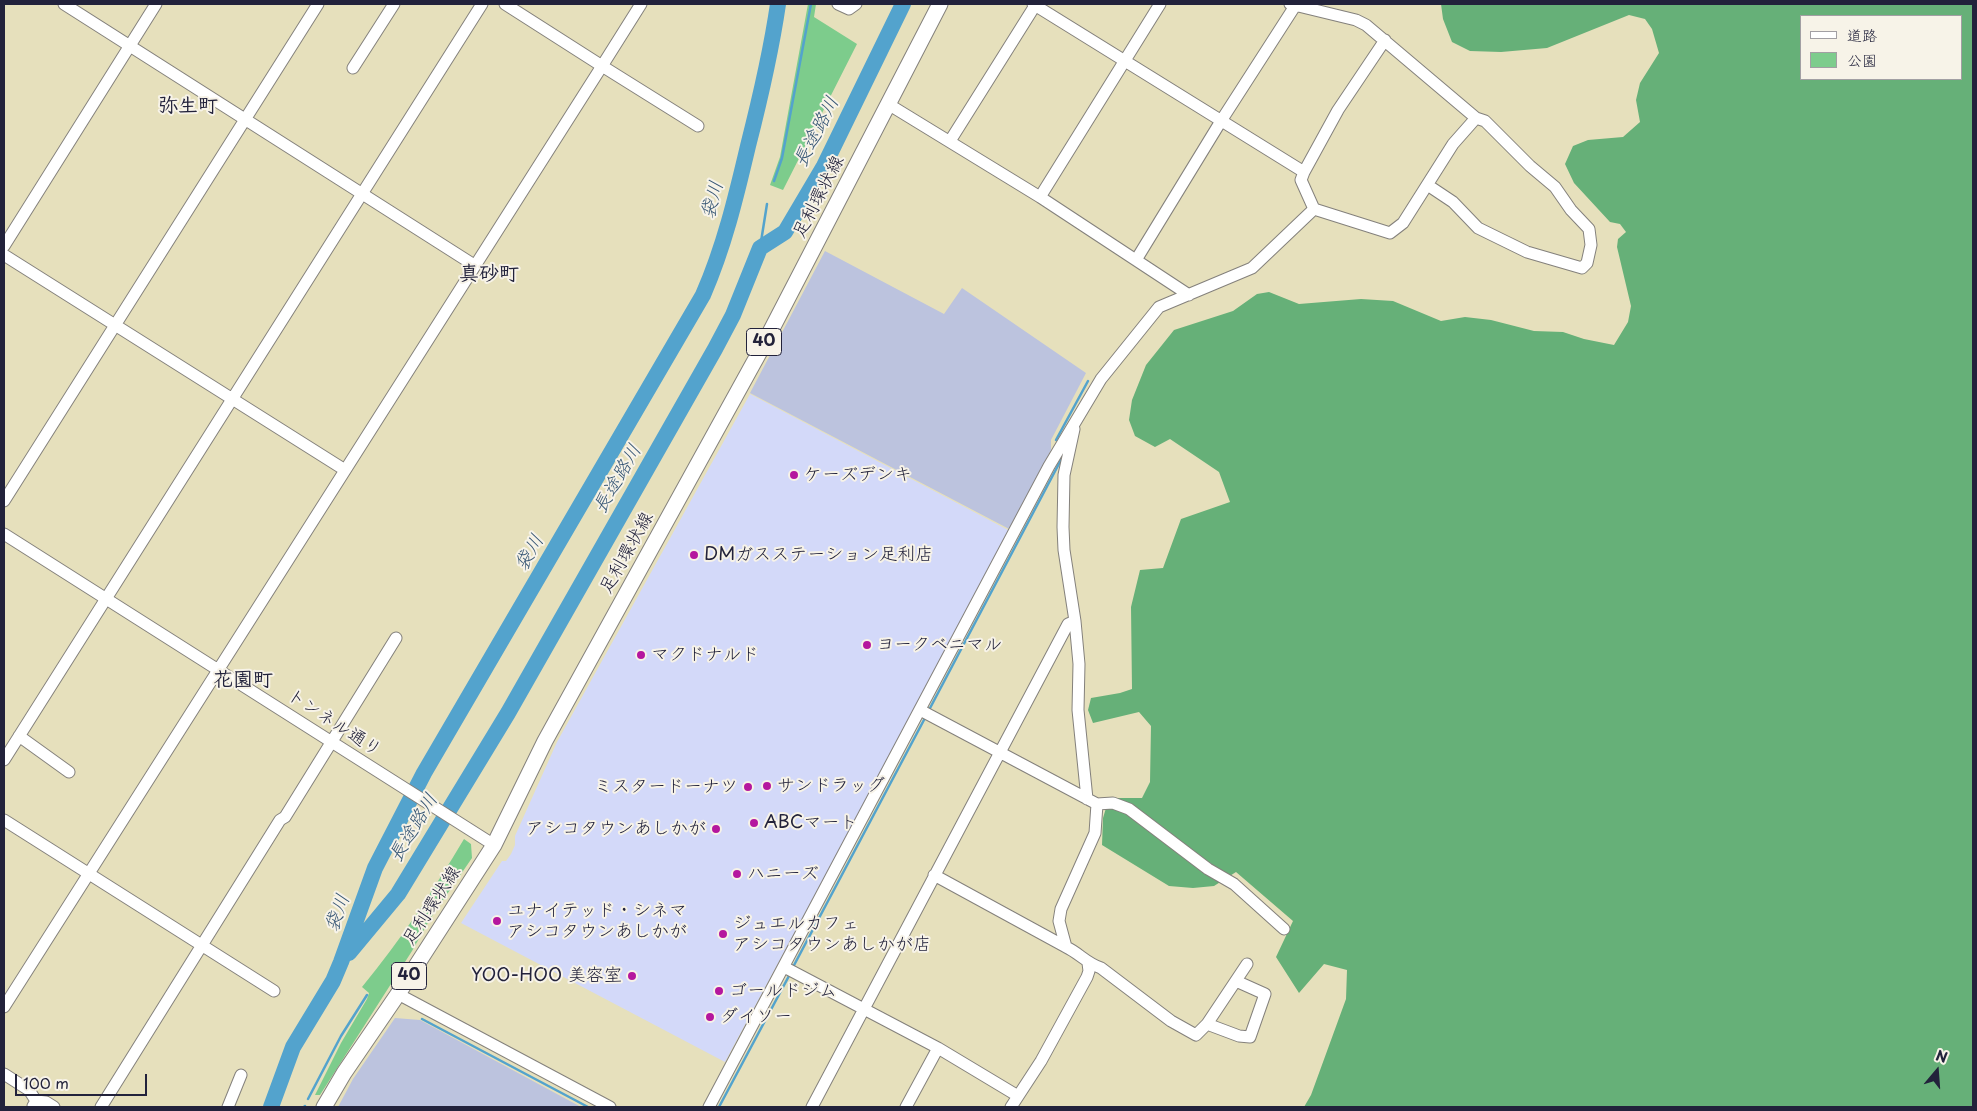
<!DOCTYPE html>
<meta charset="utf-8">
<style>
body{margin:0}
#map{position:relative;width:1977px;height:1111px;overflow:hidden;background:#e6e0bc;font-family:"Playpen Sans","Klee One",sans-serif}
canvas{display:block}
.frame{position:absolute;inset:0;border:5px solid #22223b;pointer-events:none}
.legend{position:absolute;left:1800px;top:15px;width:162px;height:65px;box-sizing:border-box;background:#f7f3e8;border:1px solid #a29fa3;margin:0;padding:6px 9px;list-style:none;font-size:15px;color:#22223b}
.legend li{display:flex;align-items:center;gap:10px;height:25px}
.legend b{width:25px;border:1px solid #a29fa3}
.north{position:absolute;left:1912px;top:1046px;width:50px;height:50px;-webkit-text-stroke:4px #f7f3e8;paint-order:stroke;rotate:18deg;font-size:14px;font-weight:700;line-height:20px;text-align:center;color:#22223b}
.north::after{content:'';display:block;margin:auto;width:18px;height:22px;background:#22223b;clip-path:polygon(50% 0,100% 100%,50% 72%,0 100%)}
.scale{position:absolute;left:15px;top:1074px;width:132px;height:22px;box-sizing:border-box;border:2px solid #22223b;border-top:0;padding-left:6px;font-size:15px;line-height:18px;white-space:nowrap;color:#22223b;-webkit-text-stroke:4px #f7f3e8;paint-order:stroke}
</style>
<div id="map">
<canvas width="1977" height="1111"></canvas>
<div class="frame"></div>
<ul class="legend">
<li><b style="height:6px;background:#fff"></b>道路</li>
<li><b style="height:14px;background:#7dcc8c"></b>公園</li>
</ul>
<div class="north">N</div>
<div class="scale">100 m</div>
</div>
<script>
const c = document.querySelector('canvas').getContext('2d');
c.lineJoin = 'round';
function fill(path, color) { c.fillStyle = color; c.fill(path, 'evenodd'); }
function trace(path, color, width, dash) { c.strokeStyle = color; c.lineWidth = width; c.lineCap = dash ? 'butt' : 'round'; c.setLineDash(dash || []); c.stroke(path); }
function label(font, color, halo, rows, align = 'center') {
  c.font = font + ' "Playpen Sans","Klee One",sans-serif'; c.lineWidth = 4; c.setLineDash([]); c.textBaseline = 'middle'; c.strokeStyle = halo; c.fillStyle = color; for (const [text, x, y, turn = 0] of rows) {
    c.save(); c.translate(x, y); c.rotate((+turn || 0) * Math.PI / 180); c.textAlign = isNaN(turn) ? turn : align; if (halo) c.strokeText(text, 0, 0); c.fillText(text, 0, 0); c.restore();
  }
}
fill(new Path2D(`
 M750 394 1010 531 725 1062 461 923 502 861H506L511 854 515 845V836L557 742Z`), '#d3d9f9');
fill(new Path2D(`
 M825 251 944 314 962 288 1086 373 1051 440V450L1011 530 750 393Z
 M395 1018 420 1020 581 1107H338L353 1079Z`), '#bcc3de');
fill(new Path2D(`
 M808 4H816L814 17 857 44 783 190 770 185 780 157Z
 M464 839 471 844 472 858 430 919 412 951 320 1095H315L341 1043 367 999 369 993 362 987C400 941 433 891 464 839Z`), '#7dcc8c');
fill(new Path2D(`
 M1441 4H1973V1107H1304L1311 1095 1346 999 1347 970 1324 964 1299 993 1276 957 1293 921 1236 872 1214 886 1193 888 1169 886 1102 845 1103 818 1109 798H1142L1150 782 1151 726 1139 712 1093 723 1088 710 1091 698 1120 693 1132 689 1131 607 1140 570 1163 568 1181 519 1230 502 1219 472 1170 439 1155 447 1135 436 1129 420 1132 400 1146 365 1174 330 1233 311 1257 294 1269 292 1299 304 1361 299 1393 301 1441 321 1465 317 1491 320 1534 331 1563 332 1584 339 1614 345 1628 322 1631 306 1617 247 1618 239 1626 232 1620 224 1610 222 1574 183 1565 164 1573 146 1588 140 1623 137 1640 122 1636 100 1640 83 1659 53 1652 29 1645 19 1629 15 1547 48 1501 52 1470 51 1452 42 1443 19ZM1801 16H1961V79H1801Z`), '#66b078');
trace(new Path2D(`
 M774 181 782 158 811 4
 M760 248 767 204
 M1056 440 1088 381
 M929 710 1062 458
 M792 969 925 718
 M422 1019 588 1107
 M308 1099 341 1036 367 995
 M304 1107 305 1106
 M719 1107 790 974`), '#53a3cd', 2.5);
trace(new Path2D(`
 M349 953 398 894 508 713 715 349 733 315 760 248 785 232 824 166 903 4
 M271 1107 293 1047 333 981 341 962 375 868 424 773 703 295C724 247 736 197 748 146 760 99 771 52 778 4`), '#53a3cd', 16);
const minor = new Path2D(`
 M64 4 474 265
 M641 4 602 66 698 126
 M838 4 849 9 856 4
 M1033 4 1304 172
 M1290 4 1356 20 1366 25 1476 118 1485 121 1530 166 1555 187 1571 210 1589 229 1591 245 1587 263 1582 268 1527 252 1478 228 1453 202 1429 186
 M1385 40 1338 110 1304 172 1301 180 1314 209 1390 233 1403 223 1453 144 1476 118
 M353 68 394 4
 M888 104 1040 197 1189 295
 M950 141 1036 4
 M1040 197 1160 4
 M4 246 156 4
 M4 255 345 470
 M1136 260 1221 121 1295 6
 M1074 429 1064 475 1063 527 1064 550 1075 621 1079 664 1078 710 1087 799
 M4 501 318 4
 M4 534 494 845
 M920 710 1097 804 1113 803 1129 809 1208 869 1234 884 1284 929
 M19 736 69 772
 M4 760 482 4
 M1097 804 1095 833 1061 909 1059 921 1066 947C1079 953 1086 963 1101 968L1171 1021 1196 1035 1207 1024 1247 964
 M4 820 274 991
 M934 875 1066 947
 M784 967 938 1048 1018 1096
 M398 994 610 1107
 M4 1007 602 66 505 4
 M1207 1024 1239 1036 1250 1037 1265 994 1236 981
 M4 1074 29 1090 40 1107
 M33 1106 36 1101 46 1102 54 1107
 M101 1107 280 820 285 817 396 638
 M228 1107 241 1075
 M709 1107 1049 466 1101 379 1159 307 1252 268 1314 209
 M812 1107 1068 624 1075 621
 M906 1107 938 1048
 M1011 1107 1041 1061 1087 977 1089 971 1088 963`);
const major = new Path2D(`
 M324 1107 344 1073 398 994 494 845 545 741 764 344 940 4`);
trace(minor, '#84817c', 13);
trace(major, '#84817c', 17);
trace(minor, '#fff', 11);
trace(major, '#fff', 15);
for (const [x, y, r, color] of [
 [794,475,5,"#b5179e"],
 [694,555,5,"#b5179e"],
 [867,645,5,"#b5179e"],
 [641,655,5,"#b5179e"],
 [767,786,5,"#b5179e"],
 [748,787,5,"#b5179e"],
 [754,823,5,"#b5179e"],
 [716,829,5,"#b5179e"],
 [737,874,5,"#b5179e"],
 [497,921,5,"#b5179e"],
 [723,934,5,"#b5179e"],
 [632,976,5,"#b5179e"],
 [719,991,5,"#b5179e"],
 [710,1017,5,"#b5179e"]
]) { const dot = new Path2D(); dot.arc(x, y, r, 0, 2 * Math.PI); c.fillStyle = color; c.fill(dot); trace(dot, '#f7f3e8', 2); }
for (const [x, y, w] of [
 [764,342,35],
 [409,976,35]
]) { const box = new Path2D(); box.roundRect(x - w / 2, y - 13.5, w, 27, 4); c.fillStyle = '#f7f3e8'; c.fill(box); trace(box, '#22223b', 1); }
label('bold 16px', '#22223b', null, [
 ["40",764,342],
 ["40",409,976]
]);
label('18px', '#22223b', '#f7f3e8', [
 ["足利環状線",819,197,-63],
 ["足利環状線",627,553,-61],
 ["トンネル通り",334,723,33],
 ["足利環状線",432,906,-57]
]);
label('18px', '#22223b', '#f7f3e8', [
 ["ケーズデンキ",804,475],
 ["DMガスステーション足利店",704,555],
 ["ヨークベニマル",877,645],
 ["マクドナルド",651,655],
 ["サンドラッグ",777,786],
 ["ミスタードーナツ",738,787,"right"],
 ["ABCマート",764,823],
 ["アシコタウンあしかが",706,829,"right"],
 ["ハニーズ",747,874],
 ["ユナイテッド・シネマ",507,911],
 ["アシコタウンあしかが",507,932],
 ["ジュエルカフェ",733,924],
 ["アシコタウンあしかが店",733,945],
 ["YOO-HOO 美容室",622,976,"right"],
 ["ゴールドジム",729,991],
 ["ダイソー",720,1017]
], 'left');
label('italic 19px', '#365675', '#f7f3e8', [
 ["長途路川",817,132,-63],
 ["袋川",713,200,-75],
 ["長途路川",618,479,-60],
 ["袋川",530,553,-60],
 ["長途路川",414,828,-59],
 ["袋川",338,913,-70]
]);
label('bold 20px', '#22223b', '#f7f3e8', [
 ["弥生町",188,106],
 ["真砂町",489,274],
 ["花園町",243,680]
]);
</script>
